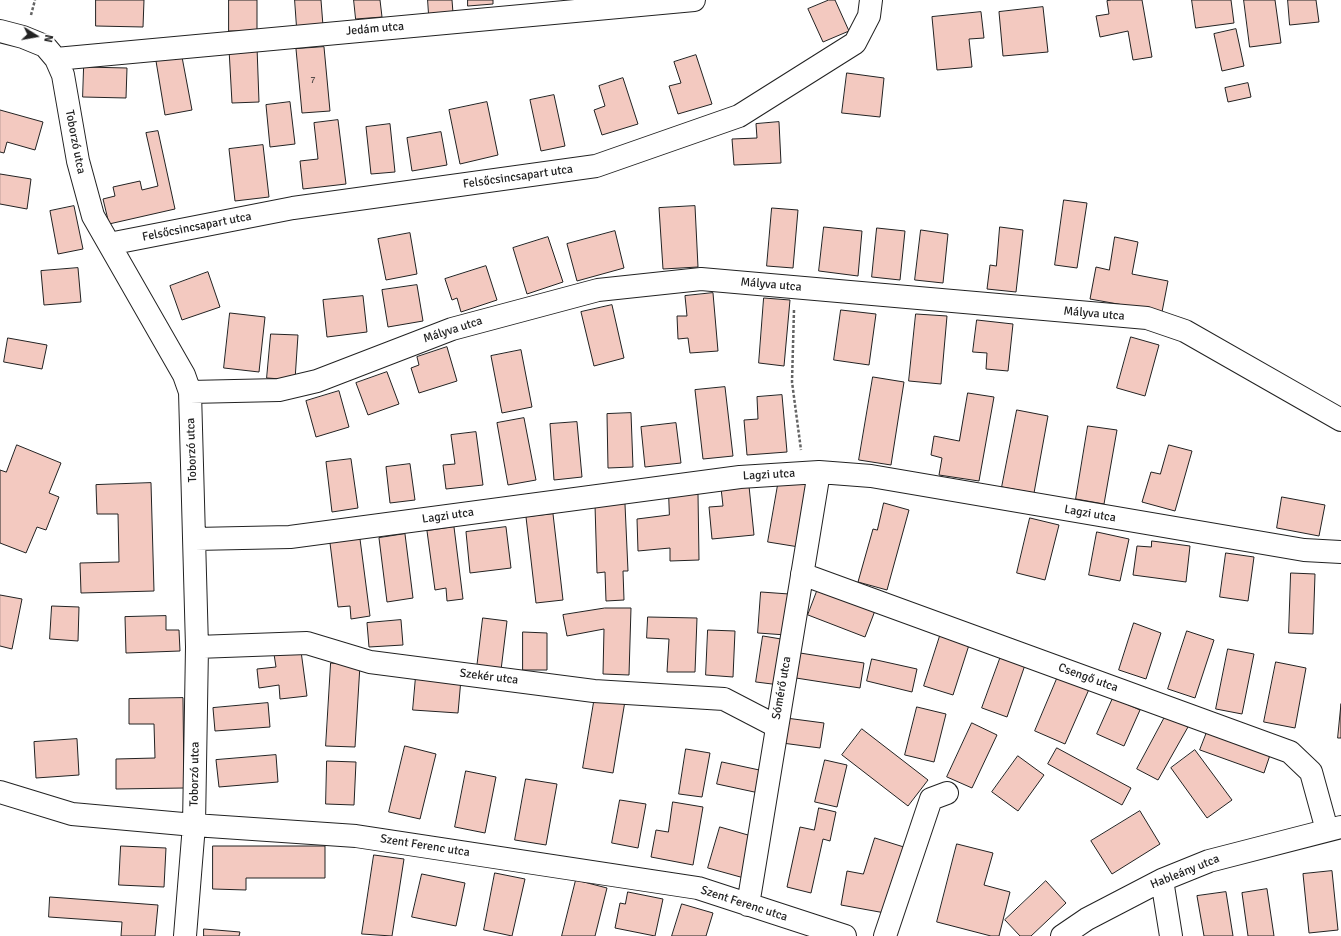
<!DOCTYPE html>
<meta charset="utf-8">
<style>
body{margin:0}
#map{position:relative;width:1341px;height:936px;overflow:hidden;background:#fff;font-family:Signika,sans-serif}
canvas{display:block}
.north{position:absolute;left:16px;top:16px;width:40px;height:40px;-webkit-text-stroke:3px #fff;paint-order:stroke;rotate:101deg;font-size:11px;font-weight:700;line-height:16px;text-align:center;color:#222}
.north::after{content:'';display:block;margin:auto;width:14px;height:18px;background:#222;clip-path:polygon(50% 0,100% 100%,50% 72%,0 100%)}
</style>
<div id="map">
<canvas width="1341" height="936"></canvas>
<div class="north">N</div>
</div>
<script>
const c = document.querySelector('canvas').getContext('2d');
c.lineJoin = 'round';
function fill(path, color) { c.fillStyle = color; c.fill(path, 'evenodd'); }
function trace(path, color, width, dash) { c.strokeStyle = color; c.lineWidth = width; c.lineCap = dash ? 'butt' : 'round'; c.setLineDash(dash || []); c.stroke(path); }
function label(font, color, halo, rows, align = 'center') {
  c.font = font + ' Signika,sans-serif'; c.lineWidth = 3; c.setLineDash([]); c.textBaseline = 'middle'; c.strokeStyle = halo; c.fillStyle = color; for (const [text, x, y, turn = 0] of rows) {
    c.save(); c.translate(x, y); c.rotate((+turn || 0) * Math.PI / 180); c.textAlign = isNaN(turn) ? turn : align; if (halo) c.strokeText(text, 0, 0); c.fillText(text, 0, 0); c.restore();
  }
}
const building = new Path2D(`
 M96 0H144L143 27 96 26Z
 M229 0H257V31H229Z
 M295 0H321L323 26 297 28Z
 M354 0H380L382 17 356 19Z
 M428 0H452L453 13 429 15Z
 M468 0H493V4L468 6Z
 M829 0H835L849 31 823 42 808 9Z
 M1112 0H1142L1152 57 1133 60 1128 31 1100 37 1096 16 1109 14 1107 1Z
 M1192 0H1231L1234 23 1196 28Z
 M1244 0H1275L1281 43 1250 47Z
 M1288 0H1316L1319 22 1290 25Z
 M1043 7 1048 52 1003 56 999 12Z
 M981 12 984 38 969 39 972 67 937 70 932 17Z
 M1236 29 1244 66 1222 71 1214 34Z
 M257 47 259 102 232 103 229 49Z
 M324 47 330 111 302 113 296 49Z
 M696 55 712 104 678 114 669 86 681 83 674 62Z
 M182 57 192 110 165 115 156 61Z
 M84 67 127 68 126 98 83 97Z
 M847 73 884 78 880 117 842 113Z
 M623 78 638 124 602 135 594 110 605 106 599 86Z
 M1248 83 1251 97 1228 102 1225 88Z
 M554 95 565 146 541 151 530 100Z
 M290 102 295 144 270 147 266 105Z
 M487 102 498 155 460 164 449 110Z
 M0 110 43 122 35 150 7 142 4 153 0 152Z
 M338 120 346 184 303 189 300 161 318 159 314 123Z
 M779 122 781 163 734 165 732 139 757 138 756 124Z
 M390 124 395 172 371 174 366 127Z
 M158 131 175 209 109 224 103 199 115 196 113 187 140 181 142 190 158 186 146 133Z
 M441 132 447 165 412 171 407 138Z
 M263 145 269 197 235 201 229 149Z
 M0 174 31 179 27 209 0 204Z
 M1064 200 1087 203 1077 268 1055 265Z
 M74 206 83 249 58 254 50 211Z
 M695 206 698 267 663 269 659 208Z
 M772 208 798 210 793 268 767 266Z
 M824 227 862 231 858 276 819 271Z
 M1000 227 1023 230 1016 292 987 289 990 265 996 266Z
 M877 228 905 231 900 280 872 277Z
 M921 230 948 234 943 283 915 280Z
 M615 231 624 268 577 281 567 244Z
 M410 233 417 274 386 280 378 239Z
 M548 237 563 282 527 294 513 248Z
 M1115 237 1138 242 1132 274 1168 281 1162 312 1090 299 1096 267 1109 270Z
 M486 266 497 300 461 312 457 298 452 300 445 279Z
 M78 268 81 302 44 305 41 271Z
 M208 272 220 307 182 320 170 286Z
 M417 285 423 321 388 327 382 290Z
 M713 293 718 351 690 353 688 338 678 339 677 316H687L685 296Z
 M363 296 367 332 327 337 323 300Z
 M764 298 790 300 784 366 759 363Z
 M612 305 624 358 594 366 581 312Z
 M841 310 876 314 869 365 834 360Z
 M230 313 265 317 259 372 224 368Z
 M916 314 947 316 941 384 909 381Z
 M977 320 1013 324 1008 371 986 369 987 353 973 352Z
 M271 334 298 335 295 380 267 378Z
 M1131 337 1159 345 1145 396 1117 388Z
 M8 338 47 345 42 369 4 362Z
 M447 347 457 381 419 393 411 368 419 365 417 357Z
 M521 350 532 407 502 413 491 356Z
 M387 372 399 404 368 415 356 383Z
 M873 377 904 382 891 465 859 460Z
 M725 387 733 456 703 459 695 390Z
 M339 391 349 427 316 437 306 401Z
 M968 393 994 397 979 481 939 475 942 458 931 455 934 436 959 441Z
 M782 395 787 452 747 455 744 420 758 419 757 397Z
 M1017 410 1048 416 1034 493 1002 487Z
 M631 413 633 467 608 468 607 414Z
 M524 418 536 480 508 485 497 423Z
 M577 422 582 477 554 480 550 424Z
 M676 423 681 463 645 467 641 427Z
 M1088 426 1117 430 1104 504 1076 499Z
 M476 432 483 485 446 489 443 465 455 464 451 435Z
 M17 445 61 463 49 493 59 497 46 530 37 527 26 553 0 543V470L6 472Z
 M1169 445 1192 451 1175 511 1142 502 1151 472 1160 474Z
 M351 459 358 508 332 512 326 462Z
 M410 464 415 500 390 503 386 467Z
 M779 479 810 484 799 547 768 542Z
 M151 483 154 591 81 593 80 563 119 562 118 514H97L96 485Z
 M749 486 754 535 712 539 709 507 723 506 721 488Z
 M669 494H698L699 560 670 561V548L638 551 637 519 669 515Z
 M1282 497 1325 505 1319 536 1277 528Z
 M884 503 909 510 887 590 858 582 873 529 877 530Z
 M625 504 628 571H623L624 600 606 601 605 572 597 573 595 505Z
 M553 514 563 600 536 603 526 517Z
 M1030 518 1059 525 1045 580 1017 573Z
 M454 527 463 599 447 601 446 588 435 590 427 531Z
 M506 527 511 568 470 573 466 532Z
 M1097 532 1129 539 1120 581 1089 575Z
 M405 534 413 598 387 602 379 538Z
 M360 539 370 616 351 619 350 606 338 607 330 543Z
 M1152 541 1190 546 1186 582 1133 575 1137 546 1151 547Z
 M1226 553 1254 557 1248 601 1220 597Z
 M1291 573 1315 574 1313 634 1289 633Z
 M819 586 876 608 865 637 808 615Z
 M761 592 789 594 786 635 758 633Z
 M0 595 22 599 12 649 0 646Z
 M52 606 79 607 78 641 50 639Z
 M605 608H631L629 675 603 674 604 629 567 636 563 615Z
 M166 616V630H179L180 651 126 653 125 617Z
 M648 617 697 618 695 672H667L669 639 647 638Z
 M483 618 507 621 501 670 477 668Z
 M401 620 403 645 369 647 367 623Z
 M1134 623 1161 633 1146 679 1119 670Z
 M708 630 735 631 733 677 706 675Z
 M1187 631 1214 640 1195 698 1168 689Z
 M523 632 547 633V670H523Z
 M763 636 787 640 780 685 756 682Z
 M940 636 969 645 953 695 924 686Z
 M1228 649 1254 654 1242 714 1216 709Z
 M301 651 307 696 280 699 279 685 259 688 257 669 276 667 274 654Z
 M800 653 864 663 860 688 796 678Z
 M1001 656 1025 665 1007 717 982 708Z
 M872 659 917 669 912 692 867 681Z
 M1276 662 1306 668 1295 728 1264 722Z
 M331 663 360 665 355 747 326 746Z
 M1059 674 1090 687 1065 744 1035 731Z
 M416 676 461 679 458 713 413 710Z
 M595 696 625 701 613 773 583 768Z
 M183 698 184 788 116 789V759L155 758 154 724H129V699Z
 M1113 698 1140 710 1124 746 1097 734Z
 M268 703 270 727 215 731 213 708Z
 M1341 704V738H1338Z
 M917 707 946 714 934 762 905 755Z
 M1166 715 1188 727 1158 780 1137 769Z
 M786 718 824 723 820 748 782 743Z
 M972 723 997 735 972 788 947 777Z
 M862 729 928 780 908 806 842 755Z
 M1207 732 1270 755 1264 773 1200 750Z
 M77 739 79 775 36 778 34 742Z
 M405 746 436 754 420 819 389 812Z
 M1057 748 1131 788 1122 805 1048 764Z
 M686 749 710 753 702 797 679 794Z
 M1195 750 1232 800 1207 818 1171 768Z
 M276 755 278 782 219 787 216 760Z
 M1018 756 1044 775 1018 811 992 792Z
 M825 760 847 765 837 807 815 802Z
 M327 761 356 762 354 805 326 804Z
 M722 762 764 771 759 793 717 784Z
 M466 771 496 777 485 833 455 827Z
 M526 779 557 784 546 845 515 840Z
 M620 800 646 804 638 848 612 843Z
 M673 802 703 807 693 865 651 857 656 830 668 832Z
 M819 808 836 812 830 841 823 839 811 893 787 887 800 827 814 830Z
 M1140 811 1160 844 1112 874 1091 841Z
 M720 827 755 837 744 878 708 868Z
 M875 838 907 848 885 913 841 905 847 871 863 874Z
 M957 844 993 853 984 885 1010 892 999 936H991L937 922Z
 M121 846 166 848 164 887 119 885Z
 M213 846H325V878H246V890L213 889Z
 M374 855 404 859 392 936 362 934Z
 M1332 871 1338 930 1309 933 1303 874Z
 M495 873 525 879 512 936 484 930Z
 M422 874 465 883 456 926 412 917Z
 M576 880 607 888 595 936H562Z
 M1046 881 1066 903 1031 936H1020L1005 920Z
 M1267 889 1274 936H1248L1242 893Z
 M628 892 663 899 655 936 615 928 620 903 625 904Z
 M1226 892 1233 936H1204L1197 896Z
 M50 897 158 905 155 936H121L122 922 49 917Z
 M682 904 713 913 706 936H672Z
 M204 929 240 932 239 936H204Z`);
fill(building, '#f3c9c0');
trace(building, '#222', 1);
const minor = new Path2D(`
 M0 31 23 37 45 46 56 59 63 75 78 161 93 216 184 375 190 392 197 647 194 825 185 936
 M56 59 694 0
 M109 244 293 208 596 166 739 116 855 43 869 16 871 0
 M190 392 279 390 317 381 452 329 598 290 701 279 1147 318 1185 331 1341 420
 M195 539 290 537 740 477 819 472 871 476 1304 550 1341 552
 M802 574 1290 752 1311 772 1327 830
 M197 647 307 643 370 662 594 691 724 699 776 726
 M0 792 72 814 194 825 356 836 698 888 845 936
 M1162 880 1171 936
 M748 905 819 472
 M885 936 931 799 947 793
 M1062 936 1087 919 1162 880 1209 861 1341 827`);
trace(minor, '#222', 24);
trace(new Path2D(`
 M31 15 35 0
 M794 310 792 382 801 450`), '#646464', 2.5, [3, 2]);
trace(minor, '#fff', 22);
label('10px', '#564c4a', null, [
 ["7",313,80]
]);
label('12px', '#222', '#fff', [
 ["Jedám utca",375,29,-5],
 ["Toborzó utca",75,142,79],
 ["Felsőcsincsapart utca",518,177,-8],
 ["Felsőcsincsapart utca",197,227,-11],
 ["Mályva utca",771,285,5],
 ["Mályva utca",1094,314,5],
 ["Mályva utca",453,330,-18],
 ["Toborzó utca",192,450,-92],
 ["Lagzi utca",769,475,-3],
 ["Lagzi utca",1090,514,10],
 ["Lagzi utca",448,516,-8],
 ["Szekér utca",489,677,7],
 ["Csengő utca",1088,678,20],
 ["Sómérő utca",782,688,-80],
 ["Toborzó utca",195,774,-89],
 ["Szent Ferenc utca",425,846,9],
 ["Hableány utca",1185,872,-22],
 ["Szent Ferenc utca",744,904,18]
]);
</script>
